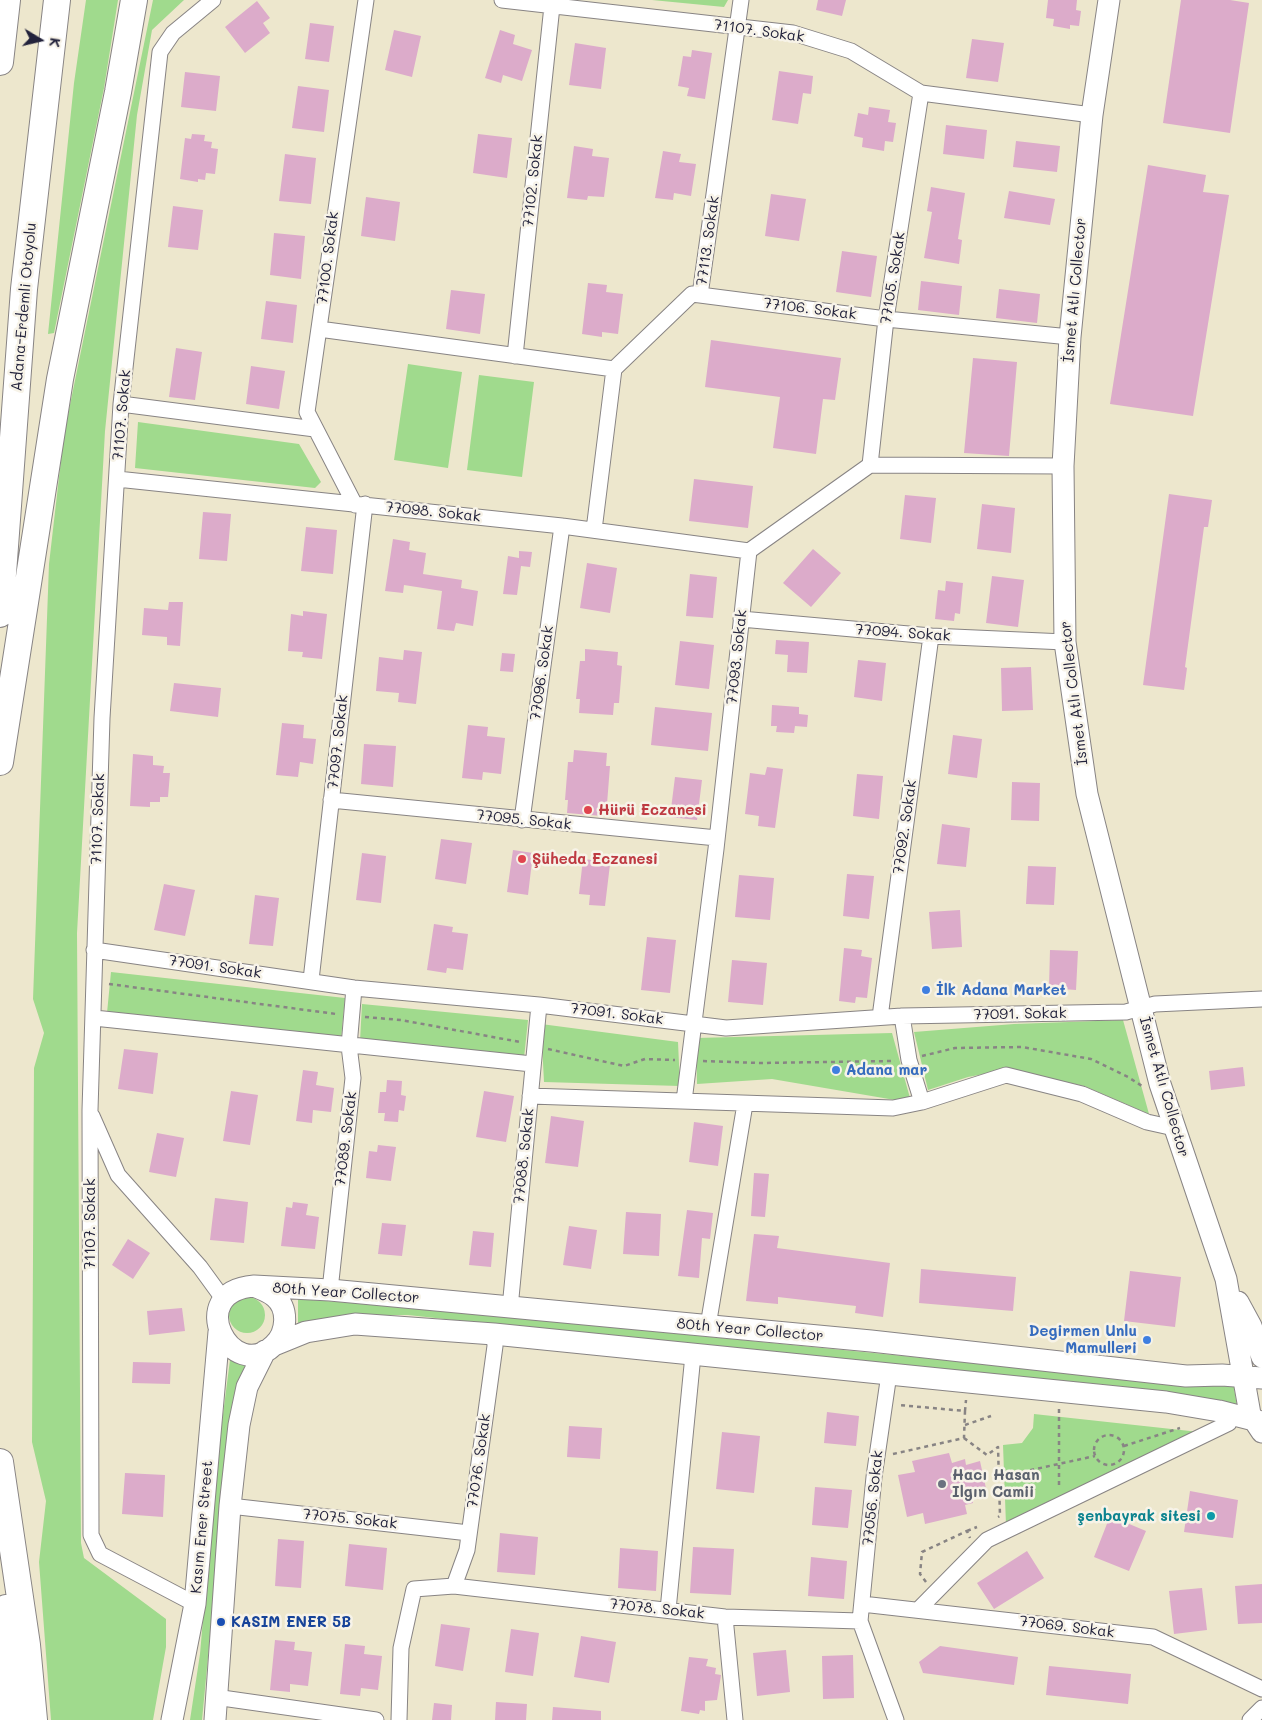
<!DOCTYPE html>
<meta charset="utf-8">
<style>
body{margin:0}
#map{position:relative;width:1262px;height:1720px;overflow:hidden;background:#ede7cd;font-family:Mali,sans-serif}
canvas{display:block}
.north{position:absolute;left:15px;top:15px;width:50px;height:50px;-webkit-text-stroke:4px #f7f3e8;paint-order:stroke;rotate:99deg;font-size:14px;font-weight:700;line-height:20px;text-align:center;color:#22223b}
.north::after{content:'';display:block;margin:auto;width:18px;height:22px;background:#22223b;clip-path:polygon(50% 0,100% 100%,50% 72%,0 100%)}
</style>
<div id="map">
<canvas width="1262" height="1720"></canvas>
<div class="north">K</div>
</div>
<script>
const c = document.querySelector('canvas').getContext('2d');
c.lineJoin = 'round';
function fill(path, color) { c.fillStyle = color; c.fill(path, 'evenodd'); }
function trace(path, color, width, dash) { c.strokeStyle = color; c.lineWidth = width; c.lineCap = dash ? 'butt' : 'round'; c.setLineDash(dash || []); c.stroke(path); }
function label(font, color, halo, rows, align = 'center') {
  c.font = font + ' Mali,sans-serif'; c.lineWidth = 5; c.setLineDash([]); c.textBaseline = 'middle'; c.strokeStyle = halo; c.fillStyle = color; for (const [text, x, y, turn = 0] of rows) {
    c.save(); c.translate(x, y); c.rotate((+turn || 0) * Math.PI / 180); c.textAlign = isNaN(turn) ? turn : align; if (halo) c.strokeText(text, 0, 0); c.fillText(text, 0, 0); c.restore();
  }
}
fill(new Path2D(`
 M86 0H118L104 88 54 333 48 334 74 83Z
 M153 0H184L152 30 137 115 105 431 77 933 81 1543 84 1558 166 1619V1647L153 1720H51L39 1562 46 1501 32 1442 34 1068 44 1033 33 999 49 564 64 434Z
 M652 0H728L724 7Z
 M408 364 462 372 448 468 394 460Z
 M479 375 534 382 522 477 467 470Z
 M138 422 299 444 321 482 315 488 135 468Z
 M111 972 345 998 341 1039 107 1013Z
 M362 1004 528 1020 524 1058 360 1041Z
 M1123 1020 1149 1114 1084 1086 1010 1069 968 1077 928 1090 914 1032 1014 1024Z
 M541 1024 678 1042 680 1086 544 1082Z
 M892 1033 910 1098 895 1100 772 1079 697 1084 696 1038Z
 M229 1315a18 18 0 1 1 36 0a18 18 0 1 1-36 0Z
 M298 1299 408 1307 1015 1367 1233 1382 1237 1406 408 1315H354L298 1323Z
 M231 1352 252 1360 226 1469 202 1720H190L200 1654 216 1469Z
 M1034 1414 1199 1432 1006 1525 1003 1445 1022 1443 1033 1428Z`), '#a0da8d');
fill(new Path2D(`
 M818 0H846L842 16 816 10Z
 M1048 0H1077L1076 10 1081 11 1079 26 1070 25V29L1053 26 1054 19 1046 18Z
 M1181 0H1230L1249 3 1230 133 1163 123Z
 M257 1 270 18 263 23 270 33 245 53 225 27Z
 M310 23 334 26 329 62 305 59Z
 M394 30 421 36 412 77 385 70Z
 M500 30 515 35 513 44 532 50 522 81 503 75 501 83 485 78Z
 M972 39 1004 43 998 82 966 78Z
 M575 43 606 48 601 89 569 85Z
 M692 50 712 53 705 99 687 96 689 88 678 86 683 56 691 57Z
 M779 71 813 76 811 94 803 93 798 124 772 120Z
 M185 72 220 76 216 111 181 107Z
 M298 86 329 90 324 132 292 128Z
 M869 107 890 110 888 122 896 123 893 142 885 141 884 151 862 147 863 138 854 136 858 113 868 115Z
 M946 125 987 130 984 159 943 154Z
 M192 134 205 135 204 141 212 142 211 148 218 149 215 174 206 173 205 180 198 179V182L180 179 185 138 191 139Z
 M478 134 512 138 507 178 473 173Z
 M1016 141 1060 146 1057 172 1013 167Z
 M574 146 593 149 592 156 609 158 604 197 588 196 587 200 567 198Z
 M663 151 681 154 679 162 696 164 691 196 674 193 673 200 655 198Z
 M285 154 316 158 311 204 279 201Z
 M1148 165 1206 175 1203 192 1229 195 1193 416 1110 404Z
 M931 187 965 193 958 239 962 240 959 264 924 258 932 212 927 211Z
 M1009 191 1055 199 1050 225 1004 218Z
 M771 194 806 199 799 241 765 236Z
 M366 197 400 202 395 241 361 236Z
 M173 206 203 210 198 250 168 247Z
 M274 233 305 236 301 279 270 275Z
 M842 251 877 256 871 297 836 292Z
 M921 281 962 286 959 315 918 310Z
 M588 283 607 285 606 292 623 294 618 334 602 332V337L582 334Z
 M999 289 1040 294 1037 323 996 318Z
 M451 290 485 294 480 334 446 329Z
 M266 301 297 305 293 343 261 339Z
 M711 340 841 358 835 400 823 399 816 454 773 448 780 397 705 387Z
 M176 348 202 352 195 400 169 397Z
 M973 358 1017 362 1009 456 964 453Z
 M251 366 285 371 279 409 246 404Z
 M694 479 753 486 748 528 689 521Z
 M1169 494 1212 500 1208 527H1204L1185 667 1187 668 1184 690 1143 685Z
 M905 495 936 498 931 543 900 539Z
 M982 504 1015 508 1011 553 977 549Z
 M203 512 231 514 227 561 199 559Z
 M306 527 337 530 333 574 301 571Z
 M393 539 410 542 409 550 426 553 423 574 462 580 461 588 478 591 473 626 456 623 454 631 437 629 442 591 404 585 403 593 385 591Z
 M813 549 841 573 811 607 783 583Z
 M519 551 532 552 530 567 521 566 517 595 503 594 508 556 519 558Z
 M587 563 617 568 610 613 580 608Z
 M690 574 717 577 713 618 686 616Z
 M992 576 1024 580 1018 627 986 623Z
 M946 581 963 583 960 614 955 613 954 621 935 619 938 590 945 591Z
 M169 602H183L180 646 167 645V637L142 635 144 608 168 610Z
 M303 611 327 614 322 659 302 657 303 652 288 651 291 614 303 616Z
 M776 640 809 642 807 673 787 672 788 655 775 654Z
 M680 641 714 645 709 689 675 685Z
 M585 649 618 652 617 665 622 666 619 703H614L613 715 579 713 580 699H576L580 661H585Z
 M404 650 422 652 416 704 398 702 399 693 376 691 379 657 403 660Z
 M502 653 515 654 513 672 500 671Z
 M858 660 886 663 882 701 854 697Z
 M1031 667 1033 710 1002 711 1001 668Z
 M174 683 221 688 218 717 170 711Z
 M772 705 799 707V714L808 715 807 727 795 726 794 733 776 732 777 726H771Z
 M655 707 712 713 708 751 651 745Z
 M282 723 304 725 303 738 316 739 313 764 300 762 298 777 276 775Z
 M468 725 488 727 487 736 505 738 501 774 483 772 482 780 462 778Z
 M953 735 982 739 977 778 948 774Z
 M364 744 396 746 393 787 361 784Z
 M574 750 607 753 606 766H610L607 804H603L602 816 567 813 568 800H565L568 762H573Z
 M133 754 153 756V765L164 766 163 773H170L168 797H160V802H150V807L130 806Z
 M767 767 783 769 775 828 758 826 759 816 745 814 750 773 765 775Z
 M857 774 883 776 879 819 853 816Z
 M675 777 702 780 697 820 670 817Z
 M1012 782 1040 783 1039 821 1011 820Z
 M942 824 970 828 966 867 937 864Z
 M441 839 472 843 466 884 435 879Z
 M513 850 533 853 528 895 507 892Z
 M362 853 386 856 381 903 356 900Z
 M594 854 611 856 605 906 589 905 590 895 579 894 583 859 593 860Z
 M1028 866 1056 867 1054 905 1026 904Z
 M847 874 874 876 869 919 843 916Z
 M739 875 774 878 770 920 735 917Z
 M164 884 195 890 185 936 154 930Z
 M255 895 279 898 273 946 249 944Z
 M960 910 962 947 932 949 929 912Z
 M434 924 453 927 452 932 468 934 463 970 447 968 446 973 427 970Z
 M647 937 676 940 670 993 641 990Z
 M844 948 862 950 861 956 872 958 867 998 856 997 855 1003 839 1001Z
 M1050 950 1078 951 1076 990 1049 988Z
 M732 960 767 963 763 1005 728 1002Z
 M124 1049 158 1053 153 1094 118 1089Z
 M1243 1067 1245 1086 1211 1090 1209 1071Z
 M303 1070 318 1072 316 1085 334 1088 331 1112 313 1110 312 1123 296 1121Z
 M387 1080 402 1081 401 1095 406 1096 404 1111 399 1110 398 1122 384 1121 385 1113H378L380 1092H386Z
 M231 1091 258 1095 250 1145 223 1141Z
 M484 1091 514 1096 506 1142 476 1137Z
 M551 1116 584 1121 578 1167 545 1163Z
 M694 1122 723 1126 718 1166 689 1162Z
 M157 1133 184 1138 176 1177 149 1172Z
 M378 1145 396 1147 391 1181 366 1178 369 1151 377 1152Z
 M754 1173 769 1174 765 1217 751 1216Z
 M215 1198 248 1202 244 1243 210 1240Z
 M293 1202 308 1204 306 1215 319 1217 315 1249 281 1246 286 1207 292 1208Z
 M687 1210 713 1213 710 1239 702 1238 699 1278 678 1276Z
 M626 1212 661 1214 659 1256 623 1254Z
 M382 1223 406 1225 402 1256 378 1254Z
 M569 1226 597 1230 591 1269 563 1265Z
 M473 1231 494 1233 491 1267 469 1265Z
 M754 1234 779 1236 777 1248 890 1263 883 1317 855 1313 856 1306 778 1297V1304L746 1301Z
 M128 1239 150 1253 133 1279 112 1265Z
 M921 1269 1016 1277 1013 1311 919 1303Z
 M1130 1271 1181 1277 1175 1327 1124 1321Z
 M182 1308 185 1331 149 1335 147 1311Z
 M133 1362 171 1363 170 1384 132 1383Z
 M827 1412 859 1416 856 1446 824 1443Z
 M569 1426 602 1428 600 1459 567 1457Z
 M722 1432 760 1436 754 1493 716 1489Z
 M949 1453 952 1463 965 1459 966 1465 980 1461 987 1493 972 1496 973 1503 965 1505 967 1514 925 1524 923 1513 907 1517 898 1475 915 1472 912 1461Z
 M125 1473 165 1475 163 1517 122 1514Z
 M815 1487 852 1490 848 1528 812 1525Z
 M1190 1491 1238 1500 1233 1538 1184 1532Z
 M1110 1516 1146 1531 1129 1571 1094 1557Z
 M500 1533 538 1537 535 1575 497 1572Z
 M278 1539 304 1541 301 1588 275 1586Z
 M349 1544 387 1548 383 1590 345 1586Z
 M693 1547 734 1549 731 1595 690 1593Z
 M620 1548 658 1551 656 1591 618 1588Z
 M1027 1551 1044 1578 994 1609 977 1583Z
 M811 1557 847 1561 844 1599 808 1596Z
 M1262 1584V1623L1238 1624 1235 1586Z
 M1202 1588 1207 1630 1174 1634 1169 1591Z
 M441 1624 470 1628 463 1671 435 1666Z
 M511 1629 539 1633 533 1676 505 1672Z
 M581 1636 616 1642 609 1683 574 1677Z
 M275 1640 295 1642 294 1650 312 1652 308 1686 290 1684V1692L270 1690Z
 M345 1644 365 1646 364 1654 382 1656 378 1690 361 1688 360 1696 340 1694Z
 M940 1646 1018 1657 1014 1685 923 1673 919 1662Z
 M786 1650 790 1692 757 1696 753 1653Z
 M853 1655 854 1698 823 1699 822 1656Z
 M689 1657 708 1659 706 1666 716 1668 715 1674 721 1675 717 1700 705 1701V1711L700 1710 699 1714 681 1711Z
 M1049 1666 1131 1674 1128 1704 1046 1695Z
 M496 1702 527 1704 526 1720H495Z
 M434 1703 452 1705 451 1720H432Z
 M553 1707 601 1711V1720H552Z`), '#dcabca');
const minor = new Path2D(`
 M502 0 793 33 851 51 921 93 1092 115
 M700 295 886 319 1070 337
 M319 329 614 369
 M515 356 552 6
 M121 404 315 429
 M870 465 886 319 921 93
 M117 479 562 526 749 551
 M355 505 307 412 366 0
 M594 530 614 369 692 294 700 295 741 0
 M741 619 931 636 1065 642
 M331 800 717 838
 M522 820 562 526
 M94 950 354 988 539 1005 726 1028 902 1016 1126 1012 1155 1004 1262 999
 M311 980 365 504
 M902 1016 909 1060 922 1102
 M880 1017 931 636
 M94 1018 532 1064
 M530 1096 893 1108 922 1102 1006 1075 1082 1094 1147 1122 1174 1128
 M684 1101 716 849 749 551 870 465 1063 466
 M92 1116 118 1175 200 1267 224 1300
 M330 1290 353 1078 349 1046 354 988
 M510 1308 539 1005
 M708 1326 745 1104
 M889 1374 874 1477 860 1621 896 1720
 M230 1506 469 1533
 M454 1586 467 1550 495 1346 494 1334
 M195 1604 100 1554 91 1535 90 1110 102 718 121 404 160 52 173 33 213 0
 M862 1604 1153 1637 1262 1689
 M668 1610 693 1355
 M918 1610 987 1540 1229 1423 1232 1414
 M725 1617 735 1720
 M215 1697 376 1720
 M399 1720 401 1648 414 1589 454 1586 725 1617 860 1621
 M1250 1720 1262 1708`);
const secondary = new Path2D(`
 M1109 0 1092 115 1070 337 1063 466 1065 642 1087 794 1160 1084 1226 1279 1250 1414 1262 1432
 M254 1286C261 1289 270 1292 275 1297 289 1309 287 1333 274 1345 232 1386 182 1292 254 1286L330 1290 871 1341 1186 1376 1222 1375 1262 1378
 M1238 1302 1251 1326 1262 1357
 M274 1345 306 1332 355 1324 494 1334 1166 1402 1219 1411 1262 1422
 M172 1720 195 1604 219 1332
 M215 1720 230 1506 239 1425 247 1387 265 1351`);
const motorway = new Path2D(`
 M0 62 7 0
 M0 614 24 289 57 0
 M0 762 60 379 118 92 134 0
 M0 1462 27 1645 34 1720
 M6 1608 13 1720`);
trace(minor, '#888484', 17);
trace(secondary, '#888484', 23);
trace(motorway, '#888484', 28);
trace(new Path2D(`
 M109 984 336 1014
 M365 1017 401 1020 520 1042
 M548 1049 624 1066 645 1059 675 1060
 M922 1056 955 1048 1022 1047 1091 1059 1128 1077 1142 1086
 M703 1061 761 1063 895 1061
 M1059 1409V1489
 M965 1411 966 1400
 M965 1425 991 1416
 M1094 1450a15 15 0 1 1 30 0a15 15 0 1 1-30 0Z
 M964 1438 987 1455 998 1447 1000 1516 998 1517
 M1124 1446 1180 1428
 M893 1454 964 1438 965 1411 899 1405
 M999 1477 1095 1456
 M967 1531 977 1527
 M926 1582 920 1574 922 1552 967 1531 970 1538`), '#888484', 2.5, [4, 4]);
trace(minor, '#fff', 15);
trace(secondary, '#fff', 21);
trace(motorway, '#fff', 26);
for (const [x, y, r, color] of [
 [588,810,5,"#e0444e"],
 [522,859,5,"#e0444e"],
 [926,990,5,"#3f7fe0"],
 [836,1070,5,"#3f7fe0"],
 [1147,1340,5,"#3f7fe0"],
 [942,1484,5,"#6b7280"],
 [1211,1516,5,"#0f9aa8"],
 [221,1622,5,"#1a4fb4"]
]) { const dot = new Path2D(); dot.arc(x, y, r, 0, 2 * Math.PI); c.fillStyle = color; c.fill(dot); trace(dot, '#f7f3e8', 2); }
label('15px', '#22223b', '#f7f3e8', [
 ["71107. Sokak",759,31,8],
 ["77102. Sokak",533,181,-84],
 ["77113. Sokak",708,241,-82],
 ["77100. Sokak",328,258,-83],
 ["77105. Sokak",893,278,-81],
 ["İsmet Atlı Collector",1075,290,-85],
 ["Adana-Erdemli Otoyolu",24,307,-85],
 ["77106. Sokak",810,309,7],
 ["71107. Sokak",122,415,-85],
 ["77098. Sokak",433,512,6],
 ["77094. Sokak",903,633,4],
 ["77093. Sokak",737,657,-84],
 ["77096. Sokak",542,673,-82],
 ["İsmet Atlı Collector",1074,693,-97],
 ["77097. Sokak",338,742,-84],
 ["71107. Sokak",98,819,-88],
 ["77095. Sokak",524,820,6],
 ["77092. Sokak",905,827,-82],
 ["77091. Sokak",215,967,8],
 ["77091. Sokak",617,1014,7],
 ["77091. Sokak",1020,1014,-1],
 ["İsmet Atlı Collector",1164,1087,74],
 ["77089. Sokak",346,1139,-83],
 ["77088. Sokak",524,1156,-84],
 ["71107. Sokak",90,1224,-90],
 ["80th Year Collector",346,1293,4],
 ["80th Year Collector",750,1330,5],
 ["77076. Sokak",479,1461,-82],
 ["77056. Sokak",873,1498,-84],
 ["77075. Sokak",350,1519,6],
 ["Kasım Ener Street",202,1527,-85],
 ["77078. Sokak",657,1609,6],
 ["77069. Sokak",1067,1627,7]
]);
label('bold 15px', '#be3a42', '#f7f3e8', [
 ["Hürü Eczanesi",598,810],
 ["Şüheda Eczanesi",532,859]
], 'left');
label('bold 15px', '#366cbe', '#f7f3e8', [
 ["İlk Adana Market",936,990],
 ["Adana mar",846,1070],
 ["Degirmen Unlu",1137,1331,"right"],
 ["Mamulleri",1137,1348,"right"]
], 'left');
label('bold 15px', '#5b616d', '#f7f3e8', [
 ["Hacı Hasan",952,1475],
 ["Ilgın Camii",952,1492]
], 'left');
label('bold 15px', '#0d838f', '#f7f3e8', [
 ["şenbayrak sitesi",1201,1516]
], 'right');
label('bold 15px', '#164399', '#f7f3e8', [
 ["KASIM ENER 5B",231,1622]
], 'left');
</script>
